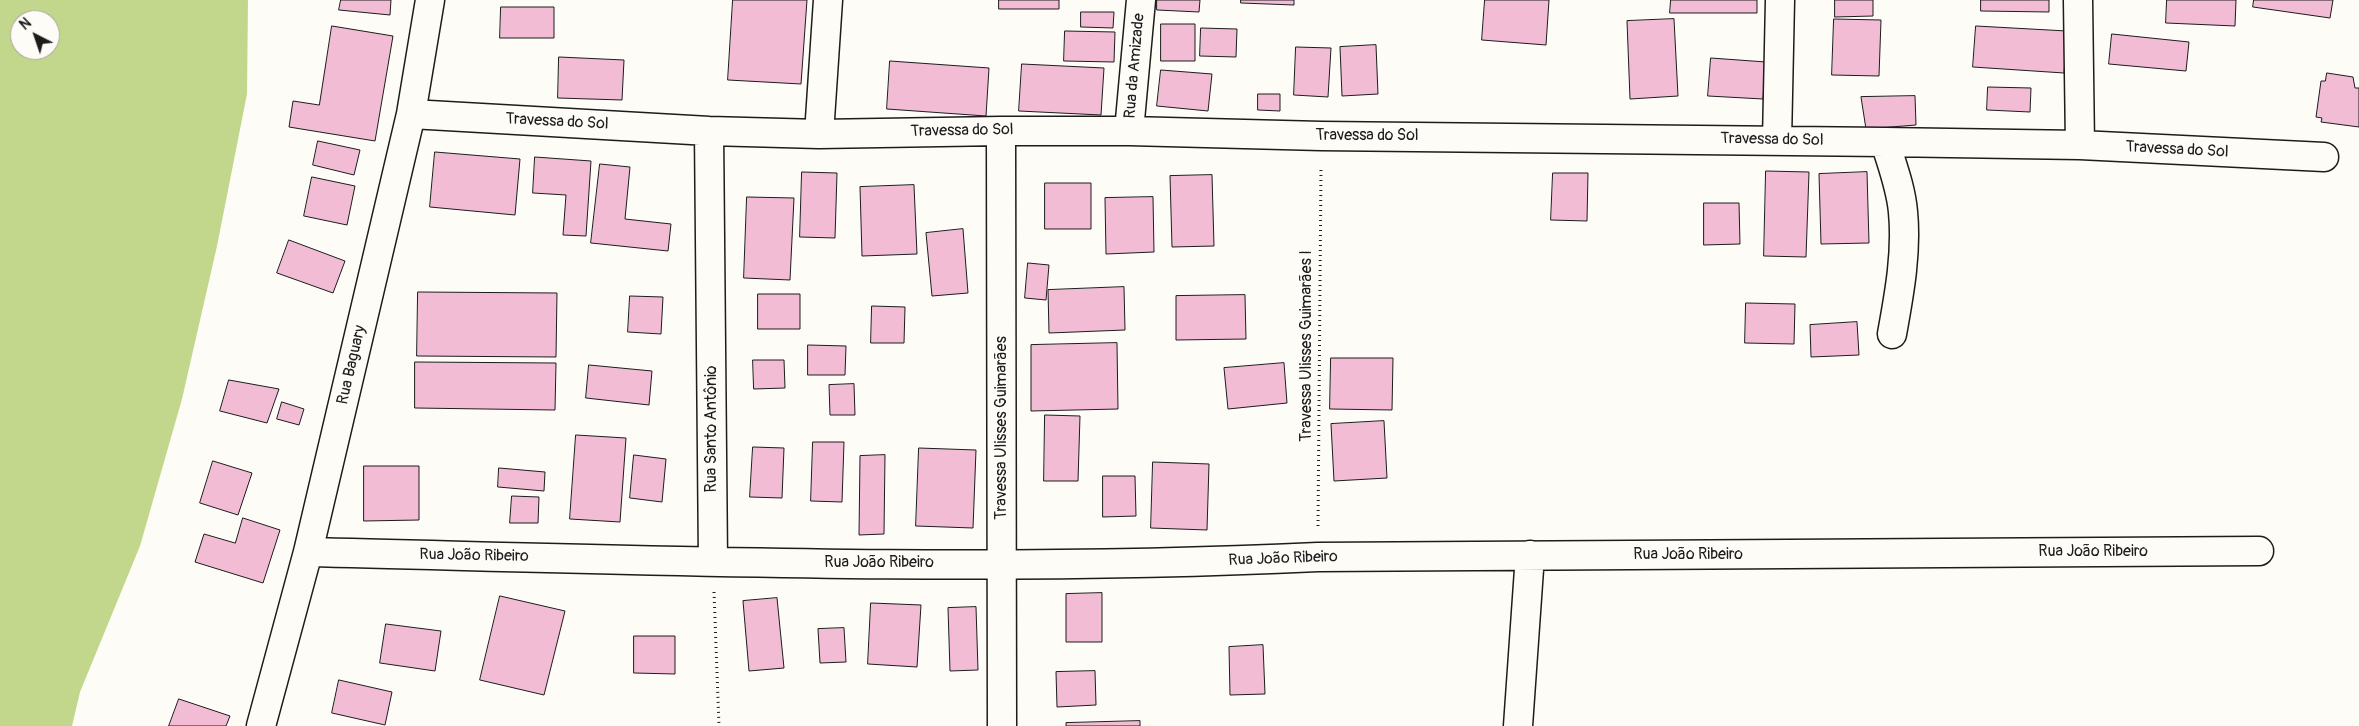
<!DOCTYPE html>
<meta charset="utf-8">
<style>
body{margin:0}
#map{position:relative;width:2359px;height:726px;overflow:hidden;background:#fdfcf7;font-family:Pangolin,sans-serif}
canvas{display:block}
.north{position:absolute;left:10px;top:10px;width:50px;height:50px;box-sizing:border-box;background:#fdfcf7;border:1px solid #a3a29f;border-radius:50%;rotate:319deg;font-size:14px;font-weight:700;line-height:20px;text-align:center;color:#1c1c1c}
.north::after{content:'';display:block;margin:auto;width:18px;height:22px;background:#1c1c1c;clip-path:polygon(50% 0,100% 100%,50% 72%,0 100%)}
</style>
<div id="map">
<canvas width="2359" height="726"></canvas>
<div class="north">N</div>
</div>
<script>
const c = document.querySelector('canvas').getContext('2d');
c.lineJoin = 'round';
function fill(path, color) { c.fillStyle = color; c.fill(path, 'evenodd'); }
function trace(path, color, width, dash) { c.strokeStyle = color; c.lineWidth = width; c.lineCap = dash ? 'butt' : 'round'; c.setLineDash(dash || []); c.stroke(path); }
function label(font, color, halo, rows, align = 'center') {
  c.font = font + ' Pangolin,sans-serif'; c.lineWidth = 5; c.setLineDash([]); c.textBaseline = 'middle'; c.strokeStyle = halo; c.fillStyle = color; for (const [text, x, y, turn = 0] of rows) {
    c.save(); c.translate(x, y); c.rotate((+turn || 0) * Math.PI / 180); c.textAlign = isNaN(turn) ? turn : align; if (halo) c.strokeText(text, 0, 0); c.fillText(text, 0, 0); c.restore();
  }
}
fill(new Path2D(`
 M0 0H248L247 94 217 246 182 399 140 546 80 692 72 726H0ZM20 20H50V50H20Z`), '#c3d78c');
const building = new Path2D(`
 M341 0H391L390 15 339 10Z
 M733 0H807L801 84 728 80Z
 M999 0H1059V9H999Z
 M1157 0H1200L1199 12 1157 10Z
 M1241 0H1294V5L1241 3Z
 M1485 0H1549L1546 45 1482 40Z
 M1671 0H1757V13H1670Z
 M1835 0H1873V16L1835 17Z
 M1981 0H2049V12L1981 11Z
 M2167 0H2236L2235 26 2166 23Z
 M2254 0H2333L2330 18 2253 7Z
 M501 7H554V38H500Z
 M1081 12H1114L1113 28 1081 27Z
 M1674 19 1678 96 1630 99 1627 21Z
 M1834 19 1881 20 1879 76 1832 75Z
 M1161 24H1195V61H1161Z
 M332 26 393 36 375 141 289 127 293 101 319 105Z
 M1976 26 2067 31 2064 73 1973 67Z
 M1201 28 1237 29 1236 57 1200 56Z
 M1065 31 1115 32 1114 62 1064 61Z
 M2112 34 2189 42 2186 71 2109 64Z
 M1376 45 1378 94 1342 96 1340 47Z
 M1296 47 1331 48 1328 97 1294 95Z
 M559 57 624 60 622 100 558 98Z
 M1711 58 1766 62 1763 99 1708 96Z
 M890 61 989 68 986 116 887 109Z
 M1022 64 1104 68 1101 115 1019 111Z
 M1161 70 1212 74 1208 111 1157 106Z
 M2327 73 2353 77 2355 88H2359V127L2321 122 2322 118 2316 117 2321 81H2325Z
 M1988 87 2031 88 2030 112 1987 110Z
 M1258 94H1280V111L1258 110Z
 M1915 96 1916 125 1866 129 1861 97Z
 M318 141 360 150 354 175 313 165Z
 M435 152 520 159 515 215 430 207Z
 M535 157 591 161 586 236 563 235 566 195 533 193Z
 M600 164 630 167 625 219 671 224 668 251 591 243Z
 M1766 171 1809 172 1806 257 1764 256Z
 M802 172 837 173 835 238 800 237Z
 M1867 172 1869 243 1821 244 1819 174Z
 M1553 173H1588L1587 221 1551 220Z
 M1212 175 1214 246 1172 247 1170 176Z
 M312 177 355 186 347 225 304 216Z
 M1045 183H1091V229H1045Z
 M914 185 917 254 862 256 860 187Z
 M747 197 794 198 790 280 744 278Z
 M1153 197 1154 252 1106 254 1105 198Z
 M1704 203H1739L1740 244 1704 245Z
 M963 229 968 293 932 296 926 233Z
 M289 240 345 261 333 293 277 273Z
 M1028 263 1049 265 1046 300 1025 298Z
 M1124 287 1125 330 1049 333 1048 290Z
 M418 292 557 293 556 357 417 356Z
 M758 294H800V329H758Z
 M1245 295 1246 339 1176 340V296Z
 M630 296 663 297 661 334 628 332Z
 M1746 303 1795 304 1794 344 1745 343Z
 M872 306 905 307 904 343H871Z
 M1857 322 1859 355 1811 357 1810 325Z
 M1117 343 1118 409 1031 411V345Z
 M808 345 846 346 845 375H808Z
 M1331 358H1393L1392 410 1330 409Z
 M753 360H784L785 388 754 389Z
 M415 362 556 363 555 410 415 408Z
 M1284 363 1287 403 1228 409 1224 368Z
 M589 365 652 371 649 405 586 398Z
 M229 380 279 389 267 423 220 411Z
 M854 384 855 415H830L829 385Z
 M282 402 304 409 299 425 277 419Z
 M1045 415 1080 416 1078 481H1044Z
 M1384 421 1387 478 1334 481 1331 424Z
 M576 435 626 438 620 522 570 519Z
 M813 442H844L842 502 811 501Z
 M753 447 784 448 782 498 750 497Z
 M919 448 976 450 973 528 916 526Z
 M634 455 666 459 662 502 630 498Z
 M885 455 884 534 859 535 860 456Z
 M213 461 252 473 238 515 200 503Z
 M1153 462 1209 464 1207 530 1151 528Z
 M364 466H419V520L364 521Z
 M499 468 545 472 544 491 498 487Z
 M1103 476H1135L1136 516 1103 517Z
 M512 496 539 497 538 523H510Z
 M243 518 280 530 263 583 195 562 204 534 235 543Z
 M1102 593V642H1066V594Z
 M500 596 565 611 544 695 480 680Z
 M777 598 784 668 749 671 743 601Z
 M871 603 921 605 917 667 868 664Z
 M976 607 978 670 950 671 948 608Z
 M386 624 441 631 435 671 380 663Z
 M844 628 846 662 820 663 818 629Z
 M634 636H675V674L634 673Z
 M1263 645 1265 694 1230 695 1229 647Z
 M1095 671 1096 705 1057 707 1056 672Z
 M339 680 392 692 385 725 332 713Z
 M179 699 230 716 226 726H169Z
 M1140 721V726H1066V723Z`);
fill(building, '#f2bcd4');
trace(building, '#1c1c1c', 1);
const minor = new Path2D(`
 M2078 0 2080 145
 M411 114 709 131 819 134 1001 131H1129L1321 136 1885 142 2080 145 2324 157
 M709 131 713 562
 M1001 131 1002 726
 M1129 131 1141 0
 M819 134 828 0
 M1777 141 1780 0
 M1885 142C1892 165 1901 188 1903 212 1907 253 1899 295 1892 334
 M308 552C644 560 982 573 1318 557L2259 551
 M261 726 308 552 411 114 430 0
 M1518 726 1530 555`);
trace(minor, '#1c1c1c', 31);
trace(new Path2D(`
 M1318 526 1321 167
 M714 592 719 726`), '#1c1c1c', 3, [1, 4]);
trace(minor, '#fdfcf7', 28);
label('16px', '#1c1c1c', '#fdfcf7', [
 ["Rua da Amizade",1135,66,-85],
 ["Travessa do Sol",557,122,3],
 ["Travessa do Sol",962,131,-1],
 ["Travessa do Sol",1367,136],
 ["Travessa do Sol",1772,140,1],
 ["Travessa do Sol",2177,150,3],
 ["Travessa Ulisses Guimarães I",1307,346,-90],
 ["Rua Baguary",352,365,-77],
 ["Travessa Ulisses Guimarães",1002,428,-90],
 ["Rua Santo Antônio",712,429,-90],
 ["Rua João Ribeiro",2093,552],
 ["Rua João Ribeiro",1688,555],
 ["Rua João Ribeiro",474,556,1],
 ["Rua João Ribeiro",1283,559,-2],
 ["Rua João Ribeiro",879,563]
]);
</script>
